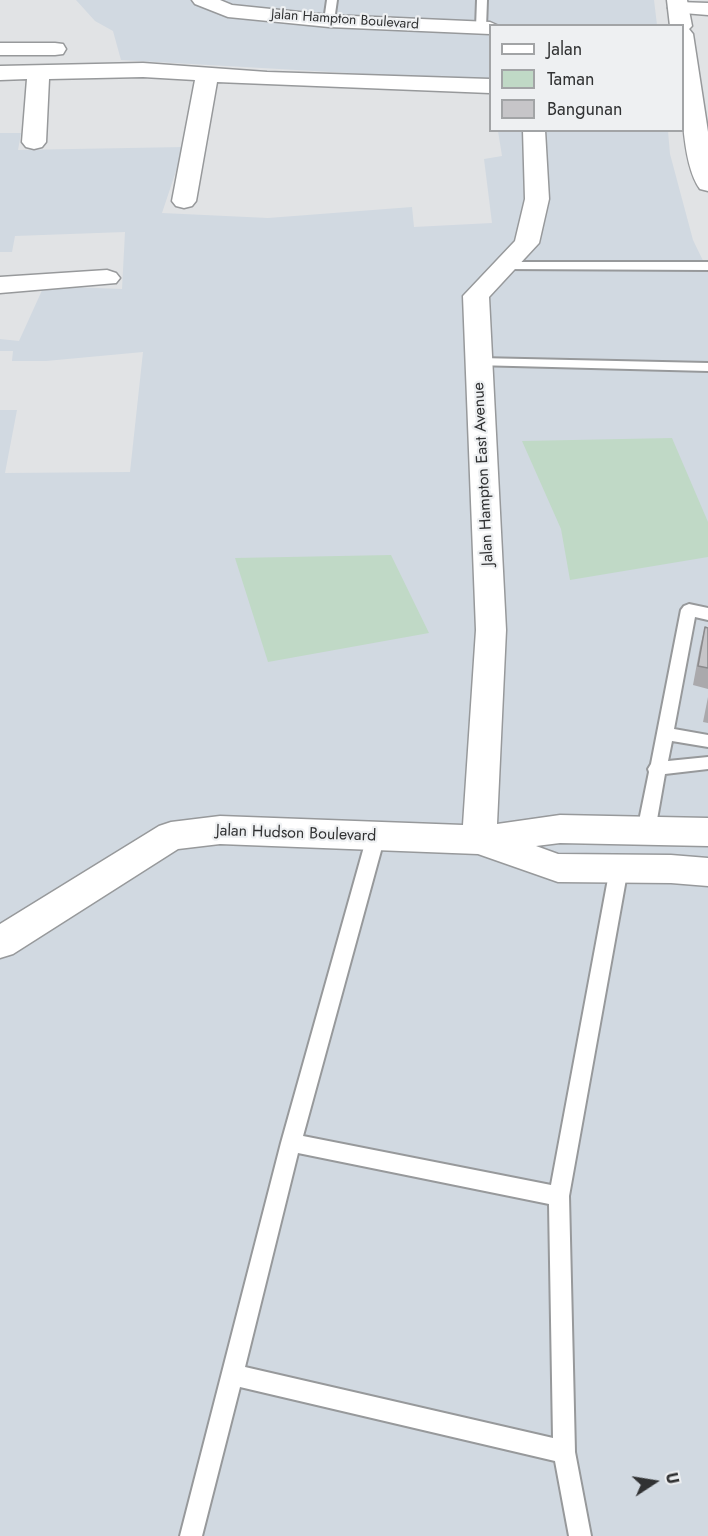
<!DOCTYPE html>
<style>
body{margin:0}
#map{position:relative;width:708px;height:1536px;overflow:hidden;background:#e1e3e5;font-family:Jost,sans-serif}
canvas{display:block}
.legend{position:absolute;left:489px;top:24px;width:195px;height:108px;box-sizing:border-box;background:#eef0f2;border:2px solid #a2a4a6;margin:0;padding:8px 10px;list-style:none;font-size:18px;color:#313233}
.legend li{display:flex;align-items:center;gap:12px;height:30px}
.legend b{width:30px;border:2px solid #a2a4a6}
.north{position:absolute;left:624px;top:1452px;width:60px;height:60px;-webkit-text-stroke:4px #eef0f2;paint-order:stroke;rotate:78deg;font-size:16px;font-weight:700;line-height:24px;text-align:center;color:#313233}
.north::after{content:'';display:block;margin:auto;width:21px;height:27px;background:#313233;clip-path:polygon(50% 0,100% 100%,50% 72%,0 100%)}
</style>
<div id="map">
<canvas width="708" height="1536"></canvas>
<ul class="legend">
<li><b style="height:8px;background:#fff"></b>Jalan</li>
<li><b style="height:16px;background:#c0d9c6"></b>Taman</li>
<li><b style="height:16px;background:#c6c5c8"></b>Bangunan</li>
</ul>
<div class="north">U</div>
</div>
<script>
const c = document.querySelector('canvas').getContext('2d');
c.lineJoin = 'round';
function fill(path, color) { c.fillStyle = color; c.fill(path, 'evenodd'); }
function trace(path, color, width, dash) { c.strokeStyle = color; c.lineWidth = width; c.lineCap = dash ? 'butt' : 'round'; c.setLineDash(dash || []); c.stroke(path); }
function label(font, color, halo, rows, align = 'center') {
  c.font = font + ' Jost,sans-serif'; c.lineWidth = 4.5; c.setLineDash([]); c.textBaseline = 'middle'; c.strokeStyle = halo; c.fillStyle = color; for (const [text, x, y, turn = 0] of rows) {
    c.save(); c.translate(x, y); c.rotate((+turn || 0) * Math.PI / 180); c.textAlign = isNaN(turn) ? turn : align; if (halo) c.strokeText(text, 0, 0); c.fillText(text, 0, 0); c.restore();
  }
}
fill(new Path2D(`
 M76 0H654L657 25 490 26V81L121 60 113 31 95 21Z
 M498 131H668L670 154 693 240 708 271V1536H0V410H17L5 473 130 472 143 352 46 361H12L13 351H0V339L19 341 44 286 122 289 125 232 15 236 12 252H0V133H21L18 150 184 147 162 213 268 218 412 207 414 227 492 223 484 159 502 156Z`), '#d1d9e1');
fill(new Path2D(`
 M672 438 708 522V557L570 580 561 529 522 441Z
 M391 555 429 633 268 662 235 558Z`), '#c0d9c6');
const lane = new Path2D(`
 M327 0H337L334 21 329 24 324 21Z
 M477 0H487L486 28 481 31 476 28Z
 M504 262H708V270L500 269 498 266 500 263Z
 M479 358 708 363V371L474 365 472 362 474 359Z
 M689 604 708 608V620L695 617 674 729 708 735V747L672 741 668 761 708 757V769L665 774 655 831 652 836 646 838 640 836 637 831 649 772 648 769 651 764 681 610 684 606Z
 M376 829 382 831 385 836 303 1136 551 1185 610 868 613 863 619 861 625 863 628 868 569 1196 575 1452 591 1536H569L555 1461 240 1387 202 1536H180L281 1143 367 836 370 831ZM298 1153 549 1204 553 1438 245 1367Z`);
const street = new Path2D(`
 M192 0H220L232 5 329 15 490 22 499 26H490V34L329 27 228 17 195 4Z
 M678 2 708 3V15L671 12 668 8 671 4Z
 M0 43H55L63 44 66 49 63 54 55 55H0Z
 M143 63 267 72 490 79V93L217 82 196 201 192 206 184 208 176 206 172 201 195 80 143 77 49 79 46 142 42 147 34 149 26 147 22 142 27 79 0 80V66Z
 M523 130H545L549 199 539 243 489 297 506 630 497 824 560 815 708 818V846L560 843 536 846 558 854 671 855 708 858V886L671 883 558 882 478 854 220 844 178 849 13 954 0 958V924L159 826 171 822 220 816 463 825 476 630 463 296 515 241 525 199Z
 M107 270 116 273 120 278 116 283 0 293V277Z`);
const secondary = new Path2D(`
 M667 0H687L692 26 689 29 693 34 708 132V191L700 189C677 157 682 66 682 26H670Z`);
trace(lane, '#97999b', 4);
trace(street, '#97999b', 3);
trace(secondary, '#97999b', 3);
fill(lane, '#fff');
fill(street, '#fff');
fill(secondary, '#fff');
fill(new Path2D(`
 M705 627 708 628V689L693 685 700 647Z
 M708 697V723L703 722Z`), '#aaa9ac');
const building = new Path2D(`
 M705 627 708 628V668L698 666Z`);
fill(building, '#c6c5c8');
trace(building, '#8b8a8c', 1.5);
label('14px', '#313233', '#eef0f2', [
 ["Jalan Hampton Boulevard",345,20,4]
]);
label('16px', '#313233', '#eef0f2', [
 ["Jalan Hampton East Avenue",484,474,-93],
 ["Jalan Hudson Boulevard",296,834,2]
]);
</script>
